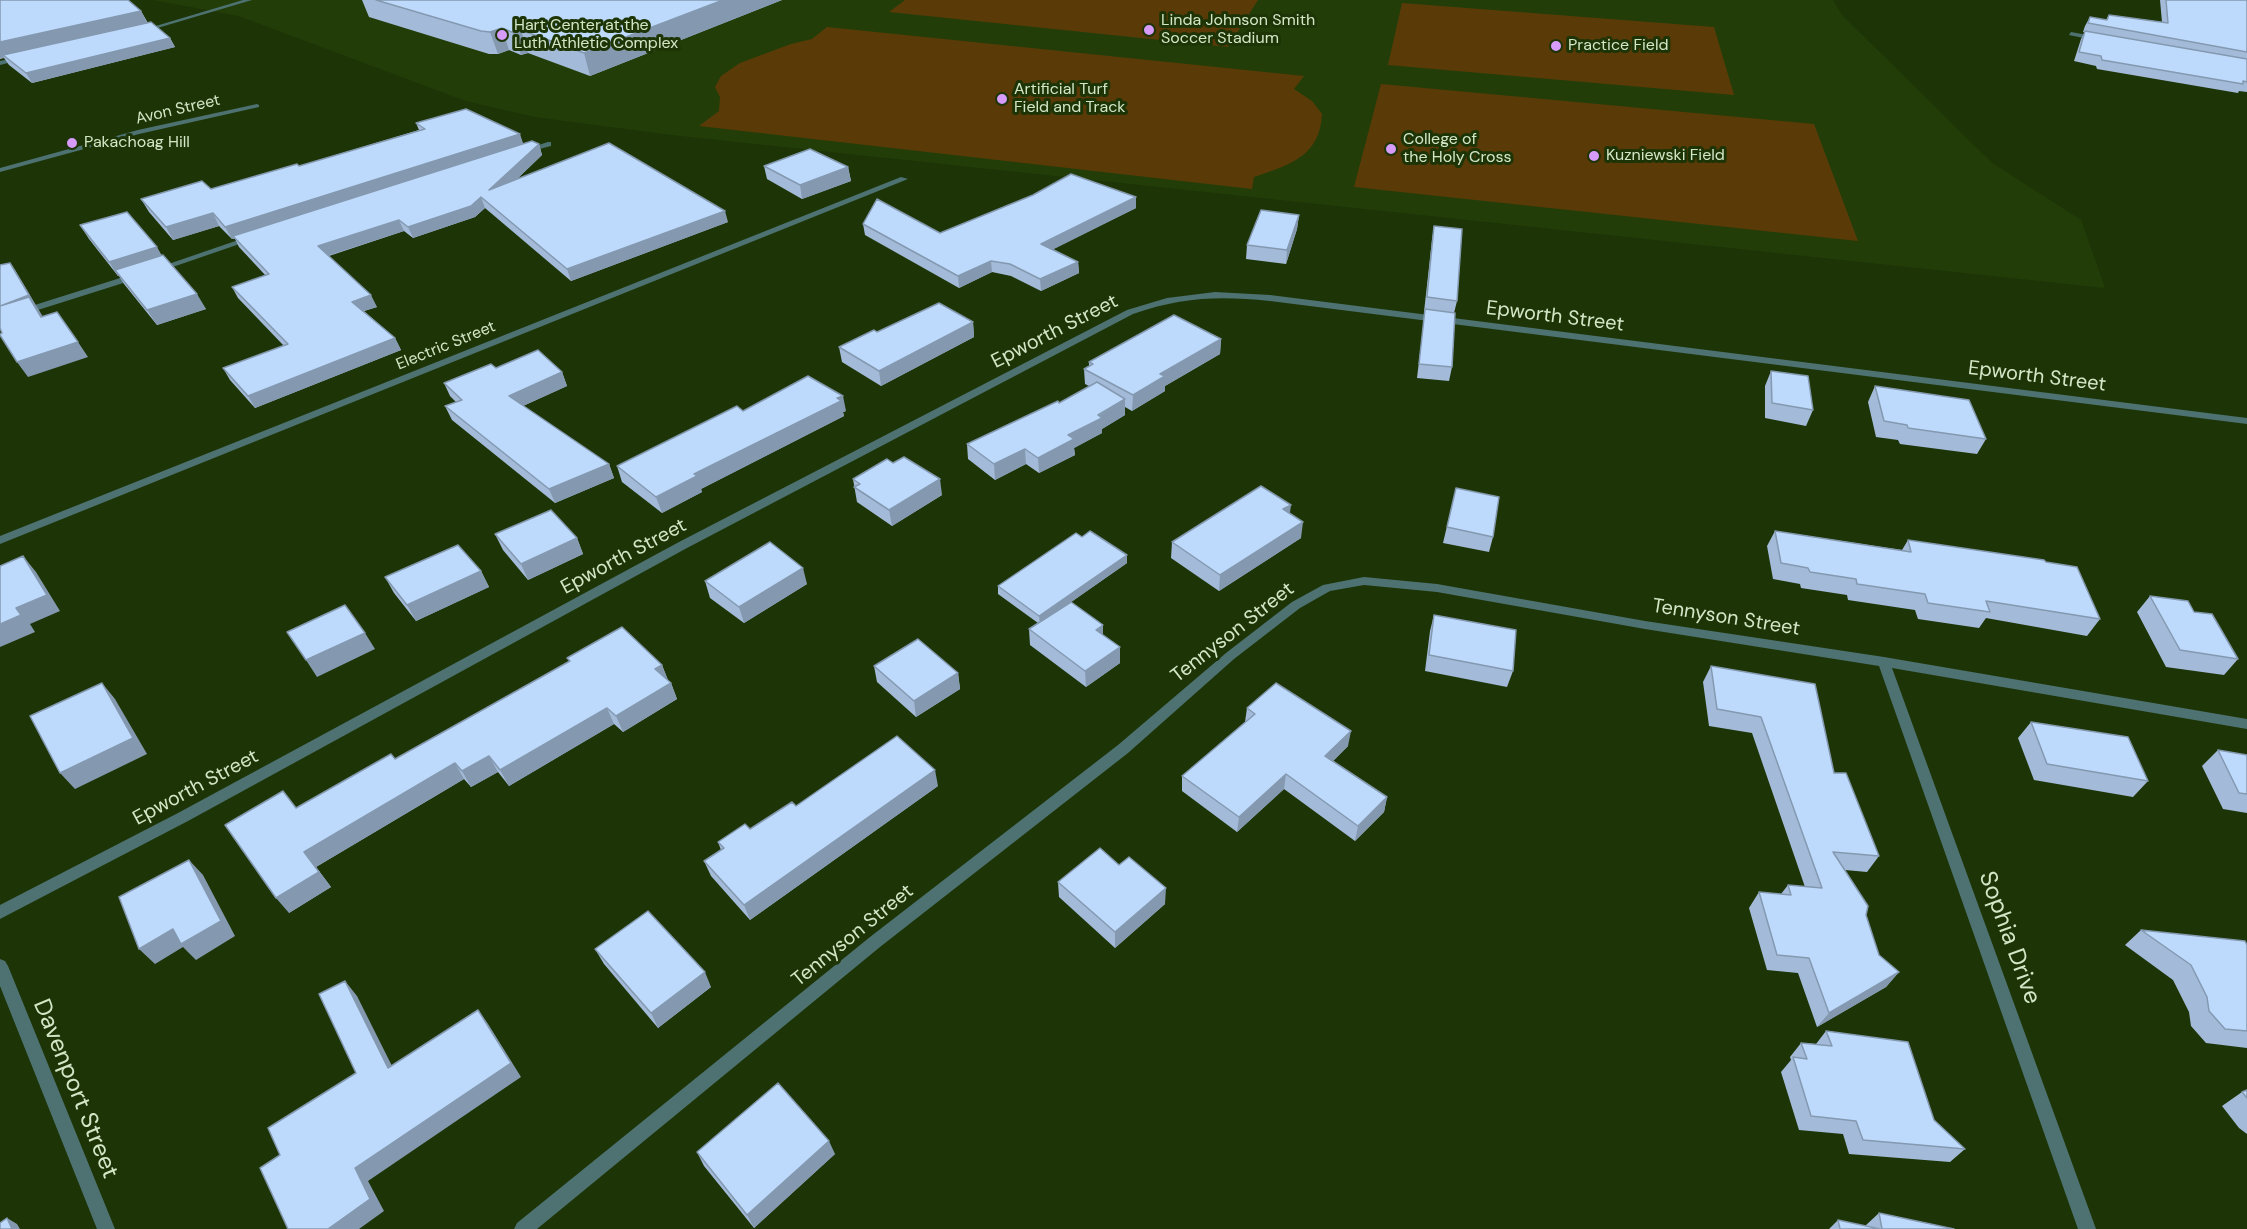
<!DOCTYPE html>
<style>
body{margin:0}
canvas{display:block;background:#1d3406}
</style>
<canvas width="2247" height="1229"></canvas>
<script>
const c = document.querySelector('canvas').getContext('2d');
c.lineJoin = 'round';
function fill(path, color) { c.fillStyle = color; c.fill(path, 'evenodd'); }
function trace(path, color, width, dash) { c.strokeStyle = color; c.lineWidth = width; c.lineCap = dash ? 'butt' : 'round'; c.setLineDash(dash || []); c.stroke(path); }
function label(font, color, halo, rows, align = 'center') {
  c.font = font + ' "DM Sans",sans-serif'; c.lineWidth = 6; c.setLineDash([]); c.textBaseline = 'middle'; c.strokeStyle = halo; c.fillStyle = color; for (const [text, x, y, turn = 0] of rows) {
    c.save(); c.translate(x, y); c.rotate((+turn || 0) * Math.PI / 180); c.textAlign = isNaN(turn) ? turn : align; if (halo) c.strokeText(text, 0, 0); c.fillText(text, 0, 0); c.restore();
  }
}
fill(new Path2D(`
 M153 0H1833L1842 15 1992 163 2081 220 2105 288 672 135 535 117 466 101 239 16Z`), '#233d08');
fill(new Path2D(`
 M905 0H1258L1228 47 889 12Z
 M1402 3 1714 27 1734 95 1388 65Z
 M827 27 1304 76 1294 89 1312 101 1322 114C1320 156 1290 165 1254 177L1252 189 699 126 719 111 720 97 715 87 721 76 740 63 791 44 812 39Z
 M1381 84 1814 124 1858 241 1354 187Z`), '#5a3b08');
fill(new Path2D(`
 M243 0H252L144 32 139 31Z
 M2071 32 2098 37 2101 39 2098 41 2069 35Z
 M22 56 24 57V59L0 65V61Z
 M257 104 259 105V107L139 134 0 172V168L138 130Z
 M548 142H551V146L524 153 520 151Z
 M901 177 908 179 0 544V536Z
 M250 236 257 238 161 271 154 269Z
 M136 273 139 274V278L0 322V316Z
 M1215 292 1270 295 2247 418V424L1270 301C1218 296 1183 297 1133 314L687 548 188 821 0 919V905L178 813 679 542 1127 310 1167 298Z
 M1364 577 1437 584 1645 621 1884 657 2247 719V729L1892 668 2096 1229H2078L1879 666 1645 629 1437 592 1364 585 1330 591 1300 608 1234 659 1128 753 880 947 537 1229H514L517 1223 870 937 1118 745 1226 653 1292 602 1323 585Z
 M0 959 5 961 8 966 115 1229H97L0 986Z`), '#4d7271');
fill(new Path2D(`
 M0 0 141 11 148 23 170 38 175 47 32 83 9 65 4 58 0 59Z
 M362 0H782L590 76 528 53 521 55 509 50 498 54H489L369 17Z
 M2160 0H2247V92L2239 91 2238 93 2097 69 2096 66 2074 61 2081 39 2085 32H2083L2085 26 2090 17 2106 20 2109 15 2162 22Z
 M416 123 524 144H539L542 155 517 179 728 222 571 281 485 208 475 217 413 238 404 231 329 256 377 307 364 311 395 338 401 350 255 408 230 380 223 368 284 346 238 298 232 287 266 276 239 247 235 239H232L219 226 173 240 149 212 141 199 211 189 299 166 419 130Z
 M764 166 848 167 851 181 802 199 767 179Z
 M1136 197V208L1053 249 1078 262 1079 273 1041 291 1011 276 992 272 959 288 865 235 863 224 940 233Z
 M1299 215 1297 229 1286 264 1246 259 1247 245Z
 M80 225 162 255 206 309 157 325 124 284 119 276H118L89 239Z
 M1434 226 1457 301 1454 313 1452 367 1449 381 1417 378 1425 312H1424L1432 240Z
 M973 322 974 337 881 386 842 362 839 347 877 332Z
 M1221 339 1220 354 1165 386V391L1132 411 1125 407V415L1102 429V433L1074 448 1075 455 1039 473 1026 464 995 480 968 459 967 444 1059 403 1089 386 1085 384 1084 369 1089 366V362Z
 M496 368 562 372 567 386 523 406 609 464 614 478 555 503 452 420 445 406 456 402 450 396 444 383Z
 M1771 371 1813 410 1806 426 1765 418V386Z
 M1875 386 1986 439 1977 454 1900 444 1898 440 1876 437 1868 402Z
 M743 411H846L843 412 844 416 701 489 702 492 662 513 622 482 617 466Z
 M853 479 942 495 892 526 857 502Z
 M1456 488 1493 537 1489 552 1443 543Z
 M1290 513 1301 538 1219 591 1171 558 1172 542Z
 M1775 531 1902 550 1908 540 2046 562 2100 619 2087 636 1986 618 1979 628 1918 619 1915 610 1848 600 1847 595 1801 588 1800 584 1773 579 1767 546Z
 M495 534 577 538 583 554 528 580 503 550Z
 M1082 537 1127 555V563L1071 602 1103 625V635L1120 647V663L1086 687 1030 645 1029 629 1038 623 998 594V586Z
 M481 571 489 587 416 621 394 593 385 577Z
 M705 581 807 584 744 623 710 598Z
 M2150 596 2194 612 2238 659 2224 675 2166 667 2137 612Z
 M1434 615 1513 671 1507 687 1425 671 1430 631Z
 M567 658 662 665 668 680 671 683 677 699 623 732 614 724 509 786 498 772 471 787 464 779 316 867 331 887 289 913 296 808 395 759 569 661Z
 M874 666 958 673 960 689 916 717 877 682Z
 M1711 666 1834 773 1879 856 1867 872 1845 870 1866 915 1879 955 1899 972 1886 987 1817 1027 1798 973 1767 970 1749 908 1759 892 1781 894 1788 885 1805 887 1752 733 1709 726 1703 682Z
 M1247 708 1348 746 1333 761 1387 797 1384 812 1355 841 1284 789 1237 832 1182 791V776L1245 722Z
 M2031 722 2148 781 2133 797 2034 780 2018 738Z
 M2218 750 2247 755V813L2223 809 2202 766Z
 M938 786 750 920 711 876 704 861 721 850 718 842 750 829 796 806Z
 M1058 882 1165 904 1115 948 1059 897Z
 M2141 930 2247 945V1048L2206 1043 2191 1026 2189 1012 2173 980 2125 945Z
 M595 949 711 987 658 1028 604 964Z
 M1826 1031 1934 1120 1965 1149 1950 1162 1849 1154 1843 1134 1799 1130 1781 1072 1791 1060 1790 1057 1801 1043 1816 1044Z
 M2247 1090V1134L2239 1128 2222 1106 2242 1092Z
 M697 1152 835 1154 754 1228 704 1166Z
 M1879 1213 1954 1229H1829L1838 1220 1865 1226Z`), '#a3bbd9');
fill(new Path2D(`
 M723 0H782L590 76 584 53Z
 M141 11 149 26 3 55 4 58H0V42Z
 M502 28 509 50 498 54 490 32Z
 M521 30 528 53 521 55 514 33Z
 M170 38 175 47 32 83 26 73Z
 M520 134 524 146 233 236 235 239H232L225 227Z
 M539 144 542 155 494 201 489 190Z
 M848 167 851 181 802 199 800 185Z
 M481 197 485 208 475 217 413 238 408 227Z
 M1136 197V208L1042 255 1041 244Z
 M725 211 728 222 571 281 567 269Z
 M213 213 219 226 173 240 166 227Z
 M1299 215 1297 229 1286 264 1287 250Z
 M399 220 404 231 324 257 318 246Z
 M157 247 165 261 115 270 119 276H118L109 262Z
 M991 261 992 272 959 288 958 276Z
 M1078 262 1079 273 1041 291 1040 279Z
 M10 263 15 270 52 332 0 315Z
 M197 294 206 309 157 325 147 310Z
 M371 295 377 307 358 313 352 302Z
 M973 322 974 337 881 386 879 371Z
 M395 338 401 350 255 408 248 396Z
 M1221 339 1220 354 1165 386V391L1132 411 1133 395 1160 374Z
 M78 342 88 357 28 377 17 362Z
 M562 372 567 386 514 410 509 396Z
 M843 396 846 411 843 412 844 416 701 489 702 492 662 513 656 497 694 474Z
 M1125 399V415L1102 429V433L1074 448 1075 455 1039 473 1038 458 1068 435Z
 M1025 449 1026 464 995 480 994 464Z
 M609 464 614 478 555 503 549 489Z
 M940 479 942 495 892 526 889 510Z
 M1291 505 1289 520 1283 509Z
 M1303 522 1301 538 1219 591 1220 575Z
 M577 538 583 554 528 580 521 564Z
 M1127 555V563L1040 624 1039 616Z
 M23 556 36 572 60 611 30 624 35 632 0 647V624L16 608Z
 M803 568 807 584 744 623 739 607Z
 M481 571 489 587 416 621 407 605Z
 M1103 625V641L1096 630Z
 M365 633 375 649 317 677 306 660Z
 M1120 647V663L1086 687 1085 671Z
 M662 665 668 681 655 669Z
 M958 673 960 689 916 717 914 701Z
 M102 683 115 699 147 754 75 789 60 773Z
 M671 683 677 699 623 732 616 716Z
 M607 708 614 724 509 786 500 770Z
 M1351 731 1348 746 1323 771 1325 756Z
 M489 756 498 772 471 787 462 771Z
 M455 763 464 779 316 867 331 887 289 913 276 898 304 852Z
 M935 770 938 786 750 920 744 905Z
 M1286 774 1284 789 1237 832 1239 817Z
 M1387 797 1384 812 1355 841 1358 826Z
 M189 860 203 875 235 936 196 960 183 947 155 964 139 949Z
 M1166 888 1165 904 1115 948V932Z
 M705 972 711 987 658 1028 651 1013Z
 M1899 972 1886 987 1817 1027 1829 1013Z
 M345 981 357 996 400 1082 388 1068Z
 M478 1010 488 1024 521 1077 368 1181 384 1211 359 1229H328L355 1168Z
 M829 1141 835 1154 754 1228 747 1215Z
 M7 1218 17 1224 20 1229H12Z`), '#8499b0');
const building = new Path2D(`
 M0 0H128L141 11 0 42Z
 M376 0H723L584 53 521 30 514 33 502 28 490 32 481 31Z
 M2166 0H2247V52L2088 23 2090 17 2107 20 2109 15 2168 23Z
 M151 22 170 38 26 73 3 55Z
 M2085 31 2247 59V82L2243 81V84L2102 60 2101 56 2079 52Z
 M466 109 520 134 225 227 213 213 166 227 141 199 202 181 211 189 297 164 299 166 425 129 416 123Z
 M532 141 539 144 489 190 609 143 725 211 567 269 481 197 471 206 408 227 399 220 318 246 371 295 352 302 395 338 248 396 223 368 288 344 232 287 269 274 233 236Z
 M810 149 848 167 800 185 764 166Z
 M1071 174 1136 197 1041 244 1078 262 1040 279 1010 264 991 261 958 276 863 224 877 199 940 233 1033 195Z
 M1261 210 1299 215 1287 250 1247 245Z
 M127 212 157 247 109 262 80 225Z
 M1434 226 1462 229 1457 301 1427 297Z
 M163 255 197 294 147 310 115 270Z
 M10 263 29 295 0 306V265Z
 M29 297 41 317 57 312 78 342 17 362 0 335V334L2 333 0 328V306Z
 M939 303 973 322 879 371 839 347 874 330 877 332Z
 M1425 309 1455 313 1452 367 1419 364Z
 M1174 315 1221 339 1160 374 1165 376 1133 395 1084 369 1093 364 1089 362Z
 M538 350 562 372 509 396 609 464 549 489 445 406 462 400 444 383 491 364 496 368Z
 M1771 371 1808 376 1813 410 1772 403Z
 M808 376 843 396 837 398 841 401 694 474 697 476 656 497 617 466 737 406 743 411Z
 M1097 382 1125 399 1098 415 1102 418 1068 435 1074 439 1038 458 1025 449 994 464 967 444 1058 401 1059 403Z
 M1875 386 1969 400 1986 439 1908 428 1907 425 1884 421Z
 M904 457 940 479 889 510 854 487 860 484 853 479 887 459 893 463Z
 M1261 486 1291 505 1283 509 1303 522 1220 575 1172 542Z
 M1456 488 1499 497 1493 537 1447 527Z
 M551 510 577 538 521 564 495 534Z
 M1090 531 1127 555 1039 616 998 586 1076 533 1082 537Z
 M1775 531 1911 552 1908 540 2044 560 2046 562 2077 567 2100 619 1986 601 1990 612 1928 603 1925 594 1857 584 1856 579 1810 572 1808 568 1781 563Z
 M770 542 803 568 739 607 705 581Z
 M458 545 481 571 407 605 385 577Z
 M23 556 47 595 16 608 21 615 0 624V566Z
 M2150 596 2188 601 2194 612 2212 614 2238 659 2180 650Z
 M1071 602 1103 625 1096 630 1120 647 1085 671 1029 629Z
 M345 605 365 633 306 660 287 632Z
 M1434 615 1516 630 1513 671 1429 655Z
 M622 627 662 665 655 669 671 683 616 716 607 708 500 770 489 756 462 771 455 763 304 852 319 872 276 898 225 825 283 791 296 808 391 754 395 759 570 661 567 658Z
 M918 639 958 673 914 701 874 666Z
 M1711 666 1815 684 1834 773H1846L1879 856 1833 852 1868 906 1866 915 1879 955 1899 972 1829 1013 1809 958 1777 955 1759 892 1791 895 1788 885 1822 888 1761 717 1717 709Z
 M102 683 133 738 60 773 30 716Z
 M1276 683 1351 731 1325 756 1387 797 1358 826 1286 774 1239 817 1182 776 1255 714 1247 708Z
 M2031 722 2128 737 2148 781 2047 764Z
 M897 736 935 770 744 905 704 861 724 848 718 842 745 824 750 829 792 802 796 806Z
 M2218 750 2247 755V794L2239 793Z
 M1100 848 1119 865 1129 857 1166 888 1115 932 1058 882Z
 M189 860 221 921 181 944 173 929 139 949 119 897Z
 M648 911 705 972 651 1013 595 949Z
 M2141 930 2245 941 2247 945V1031L2225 1029 2209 1011 2207 997 2191 965Z
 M345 981 388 1068 478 1010 511 1063 355 1168 370 1199 328 1229H288L260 1168 280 1155 268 1128 356 1073 319 994Z
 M1826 1031 1908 1042 1934 1120 1965 1149 1863 1140 1856 1121 1811 1116 1793 1057 1807 1059 1801 1043 1832 1046Z
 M778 1083 829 1141 747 1215 697 1152Z
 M2247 1090V1098L2242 1092Z
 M1879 1213 1954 1229H1882Z
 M7 1218 12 1229H0V1223Z
 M1838 1220 1880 1229H1840Z`);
fill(building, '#bddafc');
trace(building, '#8499b0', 1.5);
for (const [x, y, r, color] of [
 [1149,30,6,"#d79bf9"],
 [502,35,6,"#d79bf9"],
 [1556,46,6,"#d79bf9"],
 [1002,99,6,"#d79bf9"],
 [72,143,6,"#d79bf9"],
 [1391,149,6,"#d79bf9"],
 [1594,156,6,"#d79bf9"]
]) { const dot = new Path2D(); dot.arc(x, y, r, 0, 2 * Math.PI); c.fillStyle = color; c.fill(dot); trace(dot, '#1d3406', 2); }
label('16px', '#d3e7c7', '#1d3406', [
 ["Linda Johnson Smith",1161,21],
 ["Soccer Stadium",1161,39],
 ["Hart Center at the",514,26],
 ["Luth Athletic Complex",514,44],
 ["Practice Field",1568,46],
 ["Artificial Turf",1014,90],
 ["Field and Track",1014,108],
 ["College of",1403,140],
 ["the Holy Cross",1403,158],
 ["Pakachoag Hill",84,143],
 ["Kuzniewski Field",1606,156]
], 'left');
label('16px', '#d3e7c7', '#1d3406', [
 ["Avon Street",178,110,-13],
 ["Electric Street",446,346,-22]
]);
label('20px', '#d3e7c7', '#1d3406', [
 ["Epworth Street",1555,317,7],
 ["Epworth Street",1055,332,-27],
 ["Epworth Street",2037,377,7],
 ["Epworth Street",624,557,-28],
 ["Tennyson Street",1726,618,9],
 ["Tennyson Street",1233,633,-38],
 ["Epworth Street",196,788,-28],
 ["Tennyson Street",853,936,-39]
]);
label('24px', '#d3e7c7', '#1d3406', [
 ["Sophia Drive",2009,938,70],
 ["Davenport Street",75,1089,68]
]);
</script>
